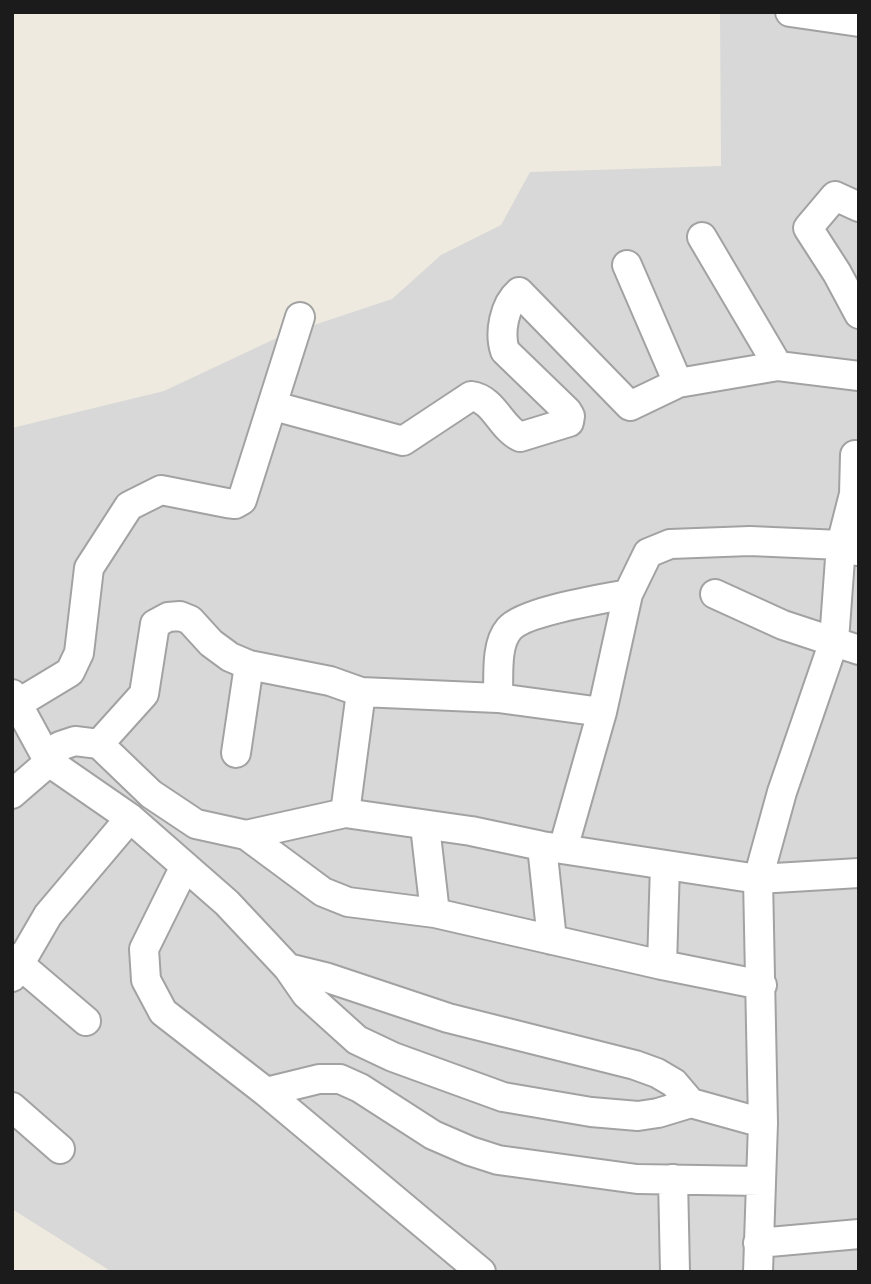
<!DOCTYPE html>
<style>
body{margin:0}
#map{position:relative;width:871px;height:1284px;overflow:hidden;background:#eeeadf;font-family:Mulish,sans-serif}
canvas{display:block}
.frame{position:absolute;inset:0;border:14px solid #1b1b1b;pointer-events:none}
</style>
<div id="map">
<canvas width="871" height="1284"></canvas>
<div class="frame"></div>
</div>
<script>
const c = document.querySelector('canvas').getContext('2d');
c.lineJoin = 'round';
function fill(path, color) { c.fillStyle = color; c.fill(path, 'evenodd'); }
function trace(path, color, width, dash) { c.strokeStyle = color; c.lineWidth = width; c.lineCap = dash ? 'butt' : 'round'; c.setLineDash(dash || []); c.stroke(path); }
fill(new Path2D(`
 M720 12H859V1272H112L12 1209V428L164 391 281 336 392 299 441 255 501 225 530 172 721 166Z`), '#d9d8d8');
const minor = new Path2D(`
 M790 12 859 22
 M859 207 835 196 808 228 837 273 859 314
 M702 237 778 366
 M627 265 678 383
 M274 406 403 441 471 396C494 399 500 427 520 437L569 422 570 416 567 411 505 351C499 333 504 305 519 292L630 406 678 383 778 366 859 376
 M715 594 783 625 859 650
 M12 694 49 762 130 818 227 903 288 968 325 977 448 1018 635 1065 657 1073 674 1083 691 1103 763 1123
 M498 698C499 678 495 645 509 629 524 611 603 599 628 594
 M17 704 70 672 79 653 89 568 129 506 161 490 227 503 235 504 242 500 300 317
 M99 744 144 694 155 624 168 617 180 616 190 620 211 643 230 657 249 665 330 681 361 692 498 698 602 712
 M236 753 249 665
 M12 794 49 762 60 746 75 741 99 744 151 794 196 824 246 835 345 813 471 831 542 846 758 879 859 873
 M345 813 361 692
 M425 826 435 913
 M246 835 323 892 348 902 435 913 662 965 762 985
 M542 846 552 940
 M563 849 602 712 628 594 648 553 670 544 750 541 841 545 858 551
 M185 866 144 949 146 980 163 1012 266 1092 481 1272
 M12 958 86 1021
 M662 965 665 865
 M288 968 306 994 357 1040 393 1057 503 1097 591 1112 638 1116 658 1113 691 1103
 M12 977 48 915 130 818
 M266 1092 319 1079H340L360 1088 433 1135 470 1151 498 1160 637 1179 761 1181
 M12 1107 60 1149
 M673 1179 675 1272
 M758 1243 859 1234
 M758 1272 763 1123 758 879 782 792 834 641 841 545 854 494 855 455H859`);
trace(minor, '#a2a2a2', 32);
trace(minor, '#fff', 28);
</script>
